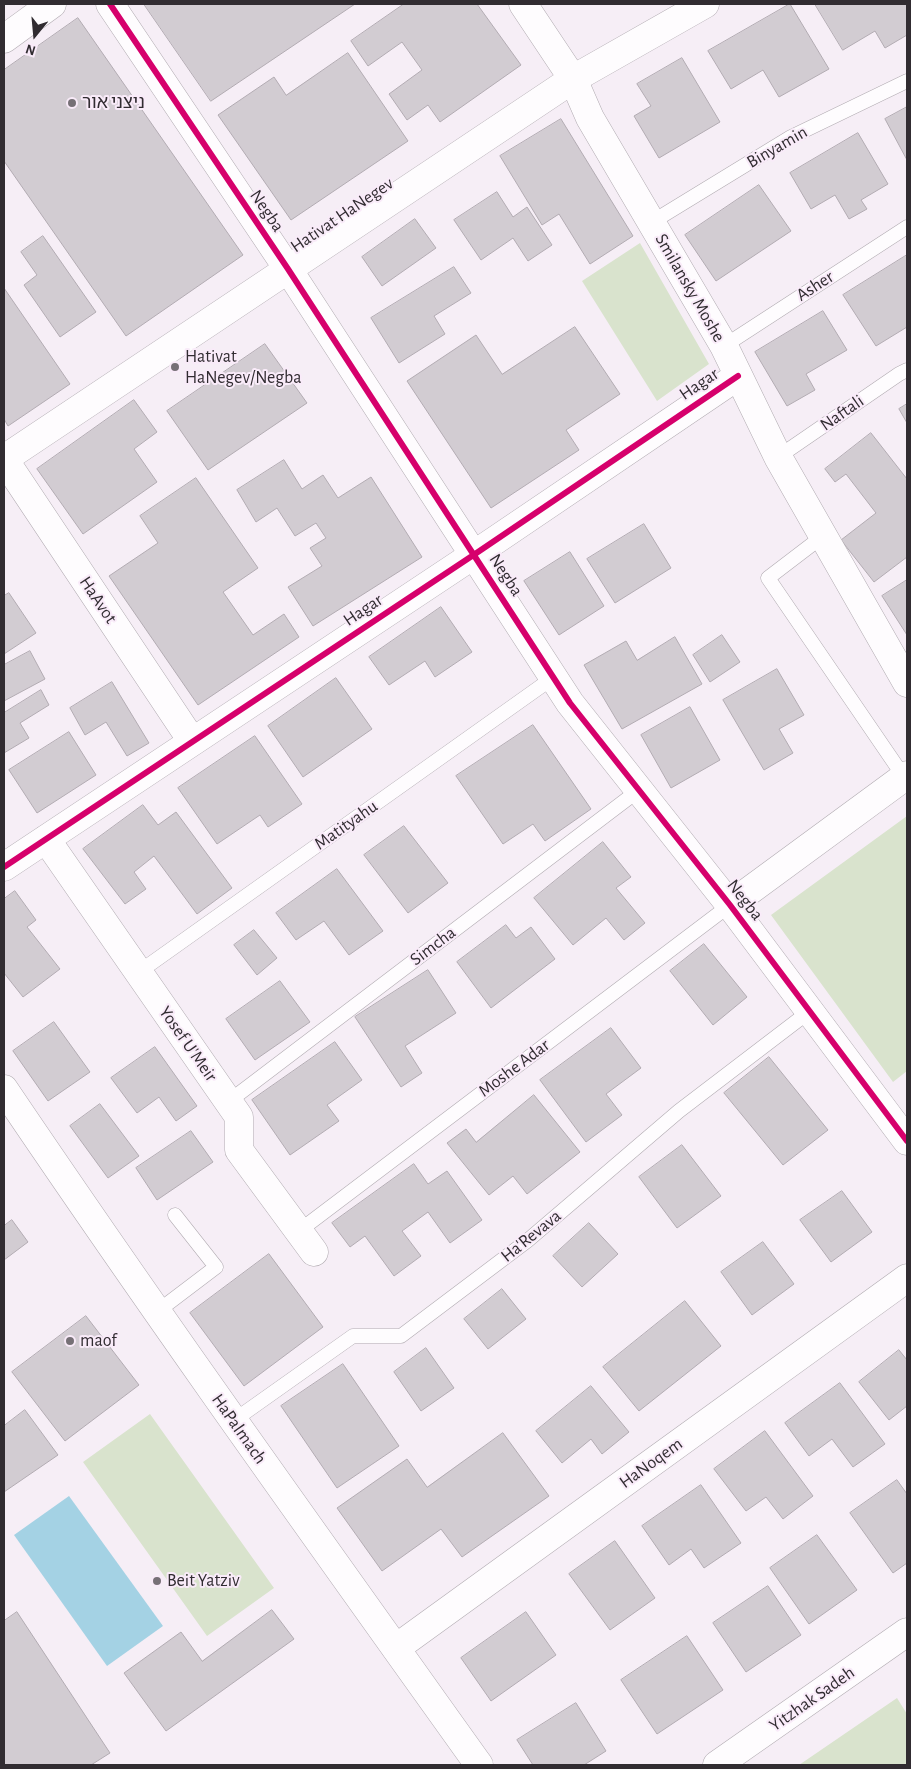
<!DOCTYPE html>
<meta charset="utf-8">
<style>
body{margin:0}
#map{position:relative;width:911px;height:1769px;overflow:hidden;background:#f6eef6;font-family:"Alegreya Sans",sans-serif}
canvas{display:block}
.frame{position:absolute;inset:0;border:5px solid #312c31;pointer-events:none}
.north{position:absolute;left:10px;top:10px;width:50px;height:50px;-webkit-text-stroke:4px #f9ebf9;paint-order:stroke;rotate:197deg;font-size:14px;font-weight:700;line-height:20px;text-align:center;color:#312c31}
.north::after{content:'';display:block;margin:auto;width:18px;height:22px;background:#312c31;clip-path:polygon(50% 0,100% 100%,50% 72%,0 100%)}
</style>
<div id="map">
<canvas width="911" height="1769"></canvas>
<div class="frame"></div>
<div class="north">N</div>
</div>
<script>
const c = document.querySelector('canvas').getContext('2d');
c.lineJoin = 'round';
function fill(path, color) { c.fillStyle = color; c.fill(path, 'evenodd'); }
function trace(path, color, width, dash) { c.strokeStyle = color; c.lineWidth = width; c.lineCap = dash ? 'butt' : 'round'; c.setLineDash(dash || []); c.stroke(path); }
function label(font, color, halo, rows, align = 'center') {
  c.font = font + ' "Alegreya Sans","Noto Sans Hebrew",sans-serif'; c.lineWidth = 4; c.setLineDash([]); c.textBaseline = 'middle'; c.strokeStyle = halo; c.fillStyle = color; for (const [text, x, y, turn = 0] of rows) {
    c.save(); c.translate(x, y); c.rotate((+turn || 0) * Math.PI / 180); c.textAlign = isNaN(turn) ? turn : align; if (halo) c.strokeText(text, 0, 0); c.fillText(text, 0, 0); c.restore();
  }
}
fill(new Path2D(`
 M640 243 709 364 657 401 582 281Z
 M907 816V1071L893 1082 771 915Z
 M150 1414 274 1588 207 1636 83 1462Z
 M897 1698 907 1714V1765H799Z`), '#d9e3cd');
fill(new Path2D(`
 M69 1496 163 1626 107 1666 14 1535Z`), '#a4d2e4');
const building = new Path2D(`
 M144 4H355L211 101Z
 M404 4H477L521 65 440 122 428 105 407 120 389 94 422 70 402 42 368 66 351 41Z
 M790 4 829 69 779 97 763 70 731 89 708 51Z
 M815 4H907V35L885 48 875 31 843 50Z
 M78 18 243 255 126 336 4 161V70Z
 M348 53 408 141 291 220 218 115 274 77 286 95Z
 M682 58 720 122 659 158 634 116 651 106 637 84Z
 M907 107V160L885 119Z
 M561 119 633 236 590 264 559 214 542 225 500 156Z
 M858 133 888 184 861 200 867 209 849 219 835 195 811 209 790 173Z
 M759 185 791 231 716 281 685 235Z
 M497 192 513 217 527 207 552 245 528 261 513 238 481 260 454 220Z
 M415 219 436 248 382 286 362 257Z
 M43 236 96 312 60 337 24 285 37 275 21 252Z
 M907 255V327L876 346 843 295Z
 M454 267 471 293 434 316 445 334 399 363 371 318Z
 M4 288 70 384 8 426 4 419Z
 M823 311 847 350 806 374 815 390 787 406 755 352Z
 M575 327 620 394 566 430 579 450 491 508 407 381 476 335 502 374Z
 M265 344 307 403 208 470 167 411Z
 M134 400 157 432 134 449 157 482 83 534 37 469Z
 M907 404V423L899 409Z
 M871 433 907 479V557L874 582 841 540 876 513 846 474 835 482 825 469Z
 M284 460 302 489 323 475 338 498 371 477 422 557 313 626 288 587 322 566 310 548 326 538 316 523 295 536 277 508 256 522 237 490Z
 M196 478 258 568 223 592 253 635 284 614 299 637 198 705 109 576 158 543 140 516Z
 M644 524 671 568 615 603 587 559Z
 M570 552 604 606 559 635 524 581Z
 M907 580V635L882 596Z
 M9 593 36 633 4 654V596Z
 M441 607 472 652 435 677 425 661 389 685 369 657Z
 M722 635 740 662 710 682 693 655Z
 M675 637 702 684 622 729 584 665 626 641 637 660Z
 M30 651 45 679 4 701V665Z
 M777 669 804 715 779 729 793 753 764 770 723 700Z
 M336 678 372 729 303 777 268 726Z
 M112 682 149 743 127 756 106 722 85 735 70 708Z
 M41 690 49 705 20 723 29 738 4 753V713Z
 M690 707 720 760 671 788 641 735Z
 M533 725 591 809 545 841 533 824 503 844 456 776Z
 M69 732 96 775 37 813 9 770Z
 M255 736 302 804 268 827 260 815 217 844 178 788Z
 M143 805 158 825 176 812 232 888 197 914 154 856 134 872 146 889 125 904 83 849Z
 M404 826 448 883 408 913 364 855Z
 M603 842 631 877 616 888 645 923 624 940 606 918 573 945 534 898Z
 M337 869 383 931 349 955 324 921 296 940 276 913Z
 M15 891 36 920 27 927 60 969 23 997 4 973V899Z
 M506 925 516 938 531 927 555 959 491 1008 457 962Z
 M254 930 277 958 257 975 234 945Z
 M704 944 747 997 713 1025 670 971Z
 M428 970 456 1013 405 1046 422 1073 401 1087 355 1017Z
 M280 981 310 1022 255 1060 226 1019Z
 M54 1022 90 1072 48 1101 13 1051Z
 M611 1028 641 1068 606 1094 622 1115 586 1142 540 1080Z
 M335 1042 362 1080 327 1105 339 1121 290 1155 252 1100Z
 M155 1047 197 1106 176 1121 159 1097 137 1113 111 1078Z
 M769 1057 828 1130 783 1165 724 1093Z
 M534 1095 580 1152 527 1194 513 1176 489 1195 447 1143 466 1129 476 1142Z
 M100 1104 139 1156 108 1178 70 1126Z
 M191 1131 213 1162 157 1200 136 1168Z
 M682 1145 721 1196 677 1228 639 1177Z
 M414 1164 428 1184 447 1171 482 1220 450 1243 428 1212 402 1231 421 1256 394 1276 365 1236 350 1247 332 1223Z
 M842 1191 872 1232 831 1262 800 1220Z
 M12 1220 28 1242 4 1260V1226Z
 M589 1223 618 1254 582 1287 553 1256Z
 M763 1242 794 1284 752 1315 721 1272Z
 M269 1254 323 1327 244 1386 190 1313Z
 M502 1289 526 1319 488 1349 464 1319Z
 M685 1301 721 1346 639 1411 603 1367Z
 M86 1316 139 1385 65 1441 12 1372Z
 M426 1348 454 1388 421 1411 394 1372Z
 M899 1350 907 1360V1406L889 1420 859 1382Z
 M343 1364 399 1446 337 1488 281 1406Z
 M840 1383 885 1444 853 1467 832 1439 809 1456 785 1423Z
 M591 1386 629 1432 602 1454 591 1439 562 1463 536 1431Z
 M25 1410 58 1455 4 1492V1426Z
 M765 1431 813 1496 783 1519 766 1497 746 1511 714 1469Z
 M503 1433 549 1496 462 1557 441 1529 382 1571 337 1508 407 1459 427 1487Z
 M897 1480 907 1494V1563L893 1573 850 1513Z
 M701 1485 741 1543 704 1568 691 1549 669 1565 642 1526Z
 M817 1535 857 1590 809 1624 770 1568Z
 M615 1541 655 1598 610 1630 569 1574Z
 M768 1586 801 1635 746 1672 713 1623Z
 M272 1610 294 1639 166 1731 124 1673 181 1632 202 1661Z
 M17 1612 110 1753 91 1765H4V1621Z
 M526 1612 556 1655 491 1701 461 1658Z
 M687 1636 723 1690 657 1734 621 1680Z
 M576 1703 606 1751 584 1765H533L517 1740Z`);
fill(building, '#d2ccd2');
trace(building, '#b2abb2', 1);
const lane = new Path2D(`
 M652 222 791 137 907 81
 M724 346 907 227
 M778 457 899 374 907 370
 M823 536 768 578 904 777
 M139 972 554 677
 M228 1102 639 790
 M299 1231 730 905
 M158 1311 216 1267 175 1215
 M233 1421 353 1336H401L527 1241 679 1111 810 1011`);
const street = new Path2D(`
 M110 4 288 269 570 703 730 905 907 1141
 M4 39 52 4
 M573 79 590 118 724 346 778 457 907 683
 M4 459 192 741
 M46 839 239 1117V1150L314 1252
 M4 867 475 554 738 376
 M730 905 907 775
 M396 1648 907 1278`);
const secondary = new Path2D(`
 M523 4 573 79
 M4 459 573 79 705 4
 M4 1089C158 1317 319 1541 479 1765
 M717 1765 907 1632`);
trace(lane, '#b0aab0', 15);
trace(street, '#b0aab0', 29);
trace(secondary, '#b0aab0', 29);
trace(lane, '#fefcfe', 14);
trace(street, '#fefcfe', 28);
trace(secondary, '#fefcfe', 28);
trace(new Path2D(`
 M110 4 288 269 570 703 730 905 907 1141
 M4 867 475 554 738 376`), '#d6006c', 6);
for (const [x, y, r, color] of [
 [72,103,5,"#767076"],
 [175,367,5,"#767076"],
 [70,1341,5,"#767076"],
 [157,1581,5,"#767076"]
]) { const dot = new Path2D(); dot.arc(x, y, r, 0, 2 * Math.PI); c.fillStyle = color; c.fill(dot); trace(dot, '#f9ebf9', 2); }
label('18px', '#312c31', '#f9ebf9', [
 ["ניצני אור",82,103],
 ["Hativat",185,357],
 ["HaNegev/Negba",185,378],
 ["maof",80,1341],
 ["Beit Yatziv",167,1581]
], 'left');
label('18px', '#312c31', '#f9ebf9', [
 ["Binyamin",777,147,-30],
 ["Negba",267,211,56],
 ["Hativat HaNegev",342,215,-34],
 ["Asher",815,286,-33],
 ["Smilansky Moshe",690,288,60],
 ["Hagar",699,384,-34],
 ["Naftali",842,413,-35],
 ["Negba",506,575,57],
 ["HaAvot",98,600,56],
 ["Hagar",363,610,-34],
 ["Matityahu",346,825,-35],
 ["Negba",745,900,52],
 ["Simcha",433,946,-37],
 ["Yosef U'Meir",188,1044,55],
 ["Moshe Adar",514,1068,-37],
 ["Ha'Revava",531,1236,-39],
 ["HaPalmach",239,1429,55],
 ["HaNoqem",651,1463,-36],
 ["Yitzhak Sadeh",812,1699,-35]
]);
</script>
